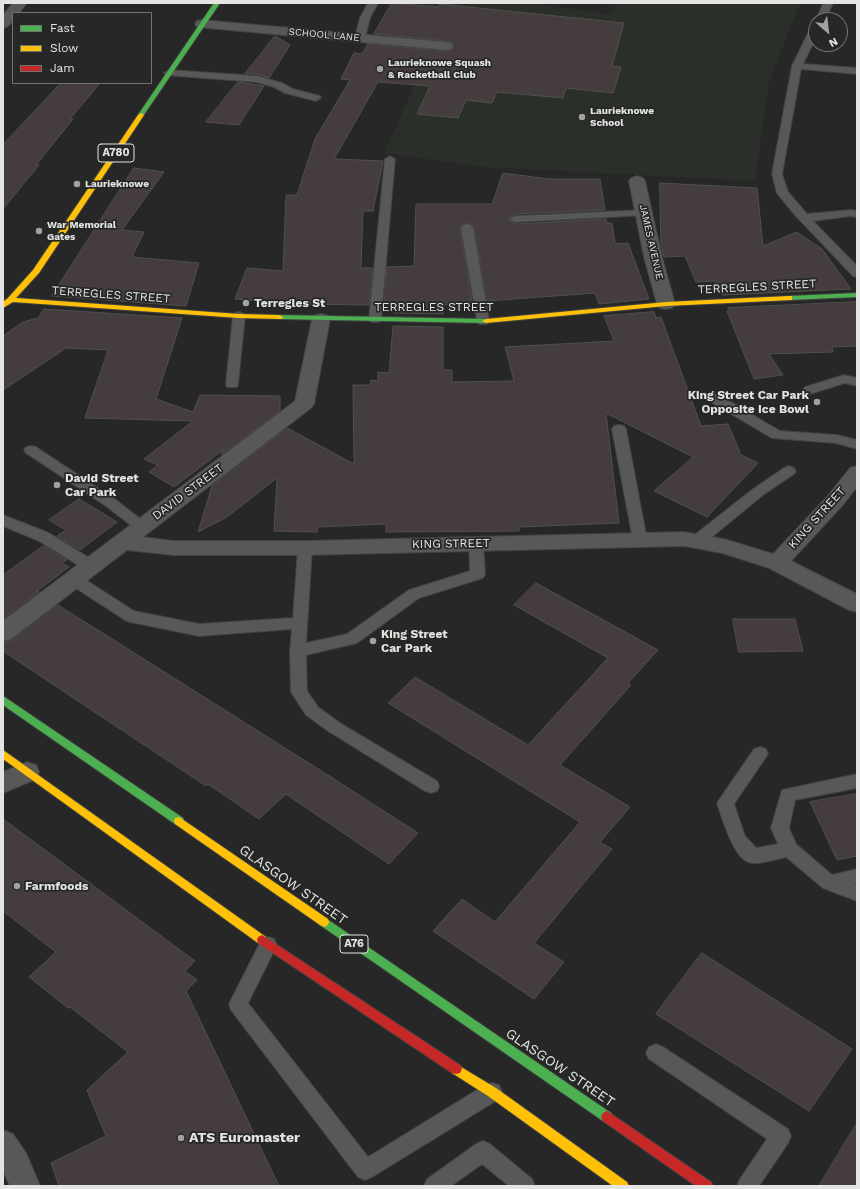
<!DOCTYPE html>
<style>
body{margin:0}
#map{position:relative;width:860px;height:1189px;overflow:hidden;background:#262726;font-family:"Work Sans",sans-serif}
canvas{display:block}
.frame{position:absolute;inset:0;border:4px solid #e4e5e3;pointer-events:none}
.legend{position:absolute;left:12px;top:12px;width:140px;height:72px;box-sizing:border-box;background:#262825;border:1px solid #727471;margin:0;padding:5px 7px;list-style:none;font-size:12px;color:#e4e5e3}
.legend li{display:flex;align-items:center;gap:8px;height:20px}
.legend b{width:20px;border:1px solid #727471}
.north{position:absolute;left:808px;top:12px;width:40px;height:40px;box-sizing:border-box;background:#262825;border:1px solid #727471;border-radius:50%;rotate:152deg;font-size:11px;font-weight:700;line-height:16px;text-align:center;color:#e4e5e3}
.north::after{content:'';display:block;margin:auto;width:14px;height:18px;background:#a2a2a1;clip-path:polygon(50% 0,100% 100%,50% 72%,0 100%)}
</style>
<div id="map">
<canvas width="860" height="1189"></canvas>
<div class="frame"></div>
<ul class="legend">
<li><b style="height:5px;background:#4caf50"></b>Fast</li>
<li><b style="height:5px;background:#ffc107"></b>Slow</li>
<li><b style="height:5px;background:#c62828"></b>Jam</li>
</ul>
<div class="north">N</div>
</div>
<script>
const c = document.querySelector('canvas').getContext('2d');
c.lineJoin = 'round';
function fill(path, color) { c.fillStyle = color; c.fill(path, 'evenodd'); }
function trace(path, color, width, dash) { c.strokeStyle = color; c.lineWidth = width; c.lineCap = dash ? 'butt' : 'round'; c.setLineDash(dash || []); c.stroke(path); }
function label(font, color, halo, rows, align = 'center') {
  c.font = font + ' "Work Sans",sans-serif'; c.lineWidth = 3.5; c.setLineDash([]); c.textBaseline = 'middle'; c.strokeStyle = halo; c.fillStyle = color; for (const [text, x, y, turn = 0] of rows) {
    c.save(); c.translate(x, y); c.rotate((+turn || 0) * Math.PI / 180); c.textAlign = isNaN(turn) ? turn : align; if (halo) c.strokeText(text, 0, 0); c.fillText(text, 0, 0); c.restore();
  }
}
fill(new Path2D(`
 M413 3H527L611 14 616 3H800L769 82 755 181 484 167 384 153 431 49 391 46Z`), '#2a3029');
const building = new Path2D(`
 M392 3 439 7 440 4 624 23 612 66 621 67 613 93 566 88 563 98 497 92 492 103 466 100 458 118 417 114 430 86 378 82 334 159 383 161 373 211H363L361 268H373L369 305 294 304 235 299 247 268 283 271 286 195H297L315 139 350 80 341 79 354 53 362 54 368 44 446 51 451 50 454 47 452 42 446 41 374 34Z
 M275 36 290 45 269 78 257 74H245Z
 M238 82 264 86 239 125 206 122Z
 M61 83H100L70 119H73L36 165H39L3 209V145Z
 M134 168 164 172 122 230 144 232 132 257 199 263 186 306 52 296Z
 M503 173 549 179H600L605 210 516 214 511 216 508 219 511 222 516 224 606 219 607 223H612L615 244 628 243 649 299 599 304 595 293 487 301 474 227 471 224 467 223 462 224 460 227 472 302 470 304 443 305V314L394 313 395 307 384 306 387 267 414 266 416 204H492Z
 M660 183 757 188 763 246 797 232 822 249 851 289 722 295 715 281 696 282 685 256 664 257 661 244Z
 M857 302V346L832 347 833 352 769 354 783 375 754 379 727 311 729 310 728 308Z
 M44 309 182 318 156 399 193 412 200 395 280 396V411L221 455 223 450 174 487 149 472 158 465 144 459 193 421 85 418 108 350 66 348 3 390V336L23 322 38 318Z
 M654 312 656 318 661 317 701 426 728 424 741 455 758 463 707 517 654 491 693 457 606 413 619 523 519 527V531L386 532V524L318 527 317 532 274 531 277 478 227 517 198 532 212 486 287 428 354 464 353 385H370L371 380 378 381V372L389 373 393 326 443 327V370H452V382L514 381 505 347 614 341 604 316Z
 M79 499 117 522 80 550 57 536 66 530 49 520Z
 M44 546 67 560 62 563 69 567 37 591 39 592 3 619V575Z
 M536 583 658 650 628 683 631 685 560 765 630 807 600 842 612 849 534 943 564 962 534 999 433 931 462 899 495 922 580 822 388 703 415 677 528 745 608 658 514 605Z
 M58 605 331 777 418 833 389 864 286 794 259 819 208 784 206 786 3 651V642L12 640Z
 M733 619H795L803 651 739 652Z
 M857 794V856L837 860 810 802Z
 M3 819 195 961 185 971 197 980 186 991 279 1186H59L51 1163 106 1136 87 1090 128 1052 70 1007 68 1008 29 977 56 952 3 911Z
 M702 953 852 1049 809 1111 656 1014Z
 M857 1123V1186H819Z`);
fill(building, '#453c3e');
trace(building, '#50504f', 1);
const lane = new Path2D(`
 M368 3H378L370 18 365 38 360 41 357 40 355 38 360 18Z
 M823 3H833L825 20 816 21Z
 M816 24V37L803 64 857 68V74L801 69 782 174 788 192 807 214 851 210 857 211V217L851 216 813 221 857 266V277L853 276 794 214 777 193 772 174 792 66 811 27Z
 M169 70 257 76 282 83 293 89 320 96 321 98 316 101 285 93 274 87 256 82 165 75 164 73Z
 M390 156 395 159 381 319 379 322H371L369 319 385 159Z
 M644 210 648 211 650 213 648 215 516 222 512 221 510 219 512 217 516 216Z
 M467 224 471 225 473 227 489 321 487 324H479L477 321 461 227 463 225Z
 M239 312 243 313 245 316 238 384 237 387H227L226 384 233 316 235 313Z
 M844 375 857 378V386L845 383 810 394 805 393 803 390 805 387Z
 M714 394 719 395 780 431 837 435 857 440V449L836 443 772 438 709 401 707 398 709 395Z
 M619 425 624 426 626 429 647 540 645 544 640 545 635 544 633 540 612 429 614 426Z
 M31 446 36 447 116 500 147 524 149 527 147 530 142 532 137 530 106 506 26 453 24 450 26 447Z
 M789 466 794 468 796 471 794 474 763 495 702 545 697 546 692 545 690 541 692 537 753 489 784 468Z
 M3 515 49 533 96 562 98 566 96 570 91 571 86 570 39 541 3 526Z
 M476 538 481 539 483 543 485 574 483 578 419 598 357 643 306 655 307 691 318 707 340 723 437 781 439 786 437 791 431 793 425 791 328 731 306 715 291 692 290 651 292 629 199 636 130 622 125 620 68 583 66 579 68 575 73 574 78 575 134 611 199 624 293 618 298 548 300 544 305 543 310 544 312 548 306 643 347 634 409 590 470 571 469 543 471 539Z
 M760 747 766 749 768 754 734 804 745 836 756 848 778 844 771 828 782 790 857 774V788L795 800 789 828 796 844 832 875 857 869V883L854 884 857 885V901L823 888 786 857C777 859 761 864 752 863 734 862 722 817 717 803L754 749Z
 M268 937 274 939 277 945 248 1003 368 1157 485 1085 492 1083 499 1085 502 1092 499 1099 372 1177 365 1180 358 1177 231 1010 229 1004 262 939Z
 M656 1044 663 1047 788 1129 791 1136 788 1143 759 1186H737L740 1179 767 1139 649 1059 646 1053 649 1047Z
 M483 1141 490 1144 532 1179 535 1186H509L482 1164 451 1186H424L427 1179 476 1144Z`);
const street = new Path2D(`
 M13 3H27L19 13H13C13 21 11 26 3 28V15Z
 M202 20 446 42 451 43 453 46 451 49 446 50 197 27 195 24 197 21Z
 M637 176 643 178 645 181 662 257 675 304 672 308 666 309 660 308 657 304 644 257 629 181 631 178Z
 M321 314 327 315 330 319 314 404 311 408 143 537 173 541H305L684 532 724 539 773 554 827 497 850 468 857 466V487L841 507 791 561 857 594V612L849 610 769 568 722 553 684 546 305 555H173L127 550 11 639 3 641V621L295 401 312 319 315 315Z
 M27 762 36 765 39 772 36 779 3 793V772Z
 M3 1130 13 1134 26 1153 40 1186H10L3 1171Z`);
const fast = new Path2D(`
 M214 3H220L143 116H139L138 115Z
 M857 293V297L789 300 785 298 789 296Z
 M276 315 486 319 490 321 486 323 279 319 275 317Z
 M3 696 183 818 184 821 183 824 179 825 175 824 3 705Z
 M324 917 611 1113 613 1117 611 1121 607 1123 603 1121 320 925 319 922 320 919Z`);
const slow = new Path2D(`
 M141 113 144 115 39 273 16 298 239 314 279 315 283 317 282 319 239 318 13 302 3 308V302L8 298 33 270 138 115Z
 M789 296H792V300L666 306 486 323 482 321 486 319 666 302Z
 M3 750 266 937 267 940 266 943 262 945 258 943 3 759Z
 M179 817 328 919 329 922 328 925 324 927 320 925 175 824 174 821 175 818Z
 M456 1064 496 1088 627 1182 629 1186H613L488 1096 452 1073 450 1069 452 1065Z`);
const jam = new Path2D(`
 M262 935 460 1065 462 1069 460 1073 456 1074 452 1073 258 943 257 940 258 937Z
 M607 1111 711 1182 713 1186H696L603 1121 601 1117 603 1113Z`);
trace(lane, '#424341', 2);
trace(street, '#424341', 2);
trace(fast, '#424341', 2);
trace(slow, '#424341', 2);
trace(jam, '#424341', 2);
fill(lane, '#575857');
fill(street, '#575857');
fill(fast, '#4caf50');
fill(slow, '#ffc107');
fill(jam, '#c62828');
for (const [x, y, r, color] of [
 [380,69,4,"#a2a2a1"],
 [582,117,4,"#a2a2a1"],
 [77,184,4,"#a2a2a1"],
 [39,231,4,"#a2a2a1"],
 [246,303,4,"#a2a2a1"],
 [817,402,4,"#a2a2a1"],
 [57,485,4,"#a2a2a1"],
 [373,641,4,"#a2a2a1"],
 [17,886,4,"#a2a2a1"],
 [181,1138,4,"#a2a2a1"]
]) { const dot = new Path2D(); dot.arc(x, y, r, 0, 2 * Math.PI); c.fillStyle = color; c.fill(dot); trace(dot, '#262825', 1.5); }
label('10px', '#e4e5e3', '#262825', [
 ["SCHOOL LANE",324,35,5],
 ["JAMES AVENUE",651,242,77]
]);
label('bold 10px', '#e4e5e3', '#262825', [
 ["Laurieknowe Squash",388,63],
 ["& Racketball Club",388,75],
 ["Laurieknowe",590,111],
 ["School",590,123],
 ["Laurieknowe",85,184],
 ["War Memorial",47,225],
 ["Gates",47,237]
], 'left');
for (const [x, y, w] of [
 [116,153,36],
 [354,944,28]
]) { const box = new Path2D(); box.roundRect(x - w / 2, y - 9, w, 18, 3); c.fillStyle = '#262825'; c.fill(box); trace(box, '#e4e5e3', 1); }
label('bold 11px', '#e4e5e3', null, [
 ["A780",116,153],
 ["A76",354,944]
]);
label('12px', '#e4e5e3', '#262825', [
 ["TERREGLES STREET",757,287,-3],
 ["TERREGLES STREET",111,295,4],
 ["TERREGLES STREET",434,307],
 ["DAVID STREET",188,492,-37],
 ["KING STREET",817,518,-48],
 ["KING STREET",451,544,-1]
]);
label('bold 12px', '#e4e5e3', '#262825', [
 ["Terregles St",254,303],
 ["King Street Car Park",809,395,"right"],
 ["Opposite Ice Bowl",809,409,"right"],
 ["David Street",65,478],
 ["Car Park",65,492],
 ["King Street",381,634],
 ["Car Park",381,648],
 ["Farmfoods",25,886]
], 'left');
label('14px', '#e4e5e3', '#262825', [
 ["GLASGOW STREET",293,885,35],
 ["GLASGOW STREET",560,1068,34]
]);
label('bold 14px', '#e4e5e3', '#262825', [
 ["ATS Euromaster",189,1138]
], 'left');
</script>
